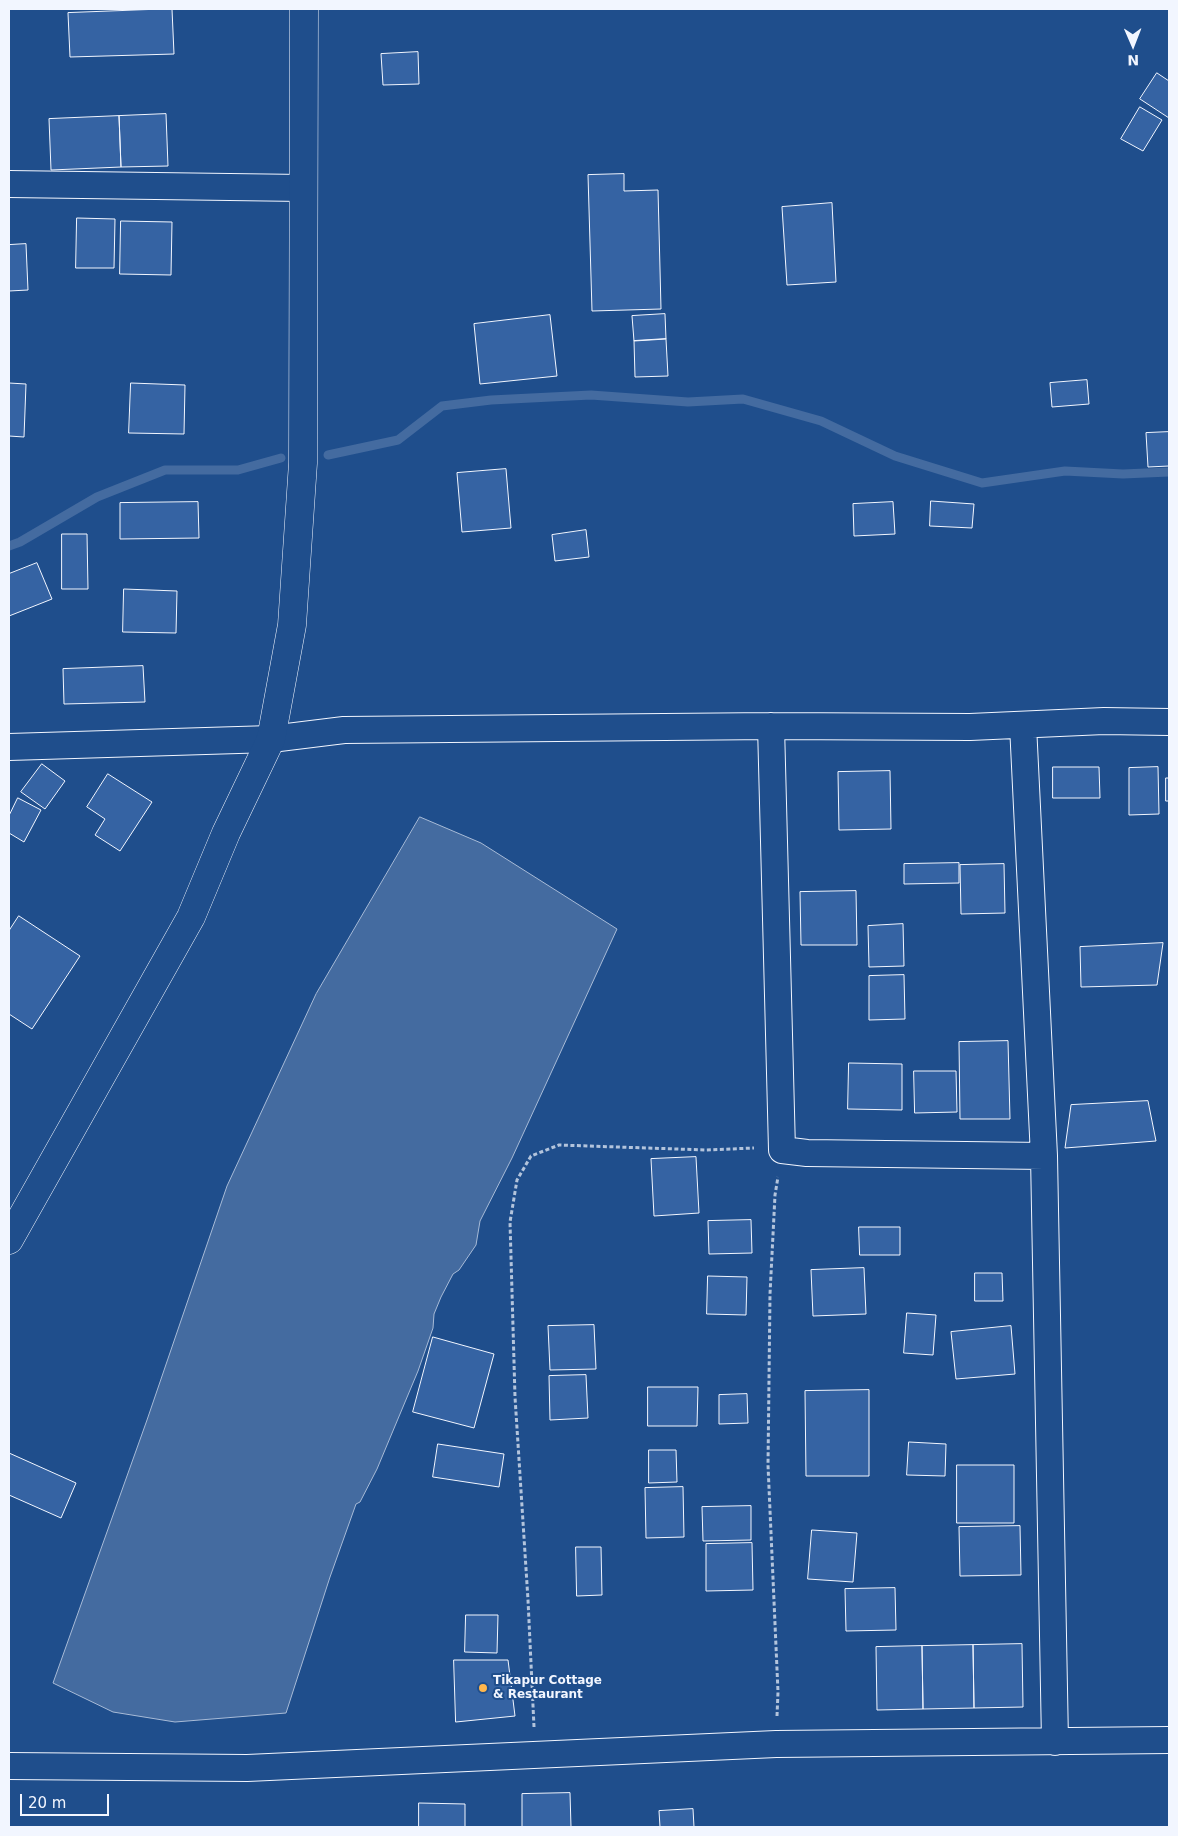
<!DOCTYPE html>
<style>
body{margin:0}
#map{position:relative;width:1178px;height:1836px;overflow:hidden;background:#1f4e8c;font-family:"DejaVu Sans",sans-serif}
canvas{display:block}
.frame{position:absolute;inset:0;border:10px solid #f2f6ff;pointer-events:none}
.north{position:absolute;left:1108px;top:20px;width:50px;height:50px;-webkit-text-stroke:4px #1f4e8c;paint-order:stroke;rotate:179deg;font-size:14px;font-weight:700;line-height:20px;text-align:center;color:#f2f6ff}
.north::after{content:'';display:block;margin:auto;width:18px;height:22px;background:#f2f6ff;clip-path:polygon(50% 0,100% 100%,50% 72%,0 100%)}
.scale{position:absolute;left:20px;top:1794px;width:89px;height:22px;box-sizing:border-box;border:2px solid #f2f6ff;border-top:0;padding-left:6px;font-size:15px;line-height:18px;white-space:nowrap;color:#f2f6ff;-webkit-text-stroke:4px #1f4e8c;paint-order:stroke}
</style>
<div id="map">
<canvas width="1178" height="1836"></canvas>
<div class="frame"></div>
<div class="north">N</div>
<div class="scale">20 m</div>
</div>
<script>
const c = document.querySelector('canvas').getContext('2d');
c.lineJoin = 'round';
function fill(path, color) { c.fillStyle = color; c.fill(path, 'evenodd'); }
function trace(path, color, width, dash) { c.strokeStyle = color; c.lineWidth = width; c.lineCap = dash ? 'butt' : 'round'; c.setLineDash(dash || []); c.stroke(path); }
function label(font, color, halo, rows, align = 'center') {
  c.font = font + ' "DejaVu Sans",sans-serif'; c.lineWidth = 4; c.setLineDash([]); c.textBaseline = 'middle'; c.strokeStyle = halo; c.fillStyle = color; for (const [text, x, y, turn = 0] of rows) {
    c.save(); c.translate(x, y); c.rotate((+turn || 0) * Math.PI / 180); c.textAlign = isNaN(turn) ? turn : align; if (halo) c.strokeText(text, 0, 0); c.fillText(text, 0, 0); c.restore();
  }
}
const water = new Path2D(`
 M420 817 481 843 617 929 512 1158 480 1221 476 1245 459 1270 453 1274 441 1297 434 1314 433 1328 418 1371 377 1469 360 1502 356 1504 330 1577 286 1713 175 1722 113 1712 53 1683 147 1420 227 1186 316 994Z`);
fill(water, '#446ba0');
trace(water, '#a8bbd7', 1);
trace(new Path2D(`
 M328 455 398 440 442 406 491 400 591 395 688 402 743 399 821 421 895 456 982 483 1065 471 1123 474 1169 472
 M9 546 20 542 97 497 165 470H238L281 458`), '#446ba0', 9);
const building = new Path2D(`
 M172 9 174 54 70 57 68 13Z
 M418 52 419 84 383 85 381 54Z
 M1157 73 1169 81V118L1140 99Z
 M1140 107 1162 120 1143 151 1121 139Z
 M166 114 168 166 121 167 119 116Z
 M119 116 121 167 51 170 49 119Z
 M624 174V191L658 190 661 309 592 311 588 175Z
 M832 203 836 282 787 285 782 207Z
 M77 218 115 219 114 268H76Z
 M121 221 172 222 171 275 120 274Z
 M26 244 28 290 9 291V245Z
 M665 314 666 339 634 341 632 316Z
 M550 315 557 376 480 384 474 324Z
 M666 339 668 376 635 377 634 341Z
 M1087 380 1089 404 1052 407 1050 383Z
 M9 383 26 384 24 437 9 436Z
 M131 383 185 385 184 434 129 433Z
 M1169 432V466L1148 467 1146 433Z
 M506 469 511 528 462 532 457 473Z
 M931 501 974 504 972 528 930 526Z
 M198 502 199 538 120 539V503Z
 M893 502 895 534 854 536 853 504Z
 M586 530 589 557 555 561 552 535Z
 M62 534H87L88 589H62Z
 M37 563 52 599 9 616V574Z
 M124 589 177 591 176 633 123 632Z
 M143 666 145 702 64 704 63 669Z
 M42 764 65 781 45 809 21 792Z
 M1053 767H1099L1100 798H1053Z
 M1158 767 1159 814 1129 815V768Z
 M890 771 891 829 839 830 838 772Z
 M108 774 152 802 120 851 95 835 105 819 87 807Z
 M1166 778H1169V801H1166Z
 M18 798 41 810 24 842 9 833V816Z
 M959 863V883L904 884V864Z
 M1004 864 1005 913 961 914 960 865Z
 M856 891 857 945H801L800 892Z
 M19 916 80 956 32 1029 9 1014V931Z
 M903 924 904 966 869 967 868 926Z
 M1163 943 1157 985 1081 987 1080 947Z
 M904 975 905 1019 869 1020V976Z
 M1008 1041 1010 1119H960L959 1042Z
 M849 1063 902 1064V1110L848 1109Z
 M914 1071H956L957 1112 915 1113Z
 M1148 1101 1156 1141 1065 1148 1071 1105Z
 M696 1157 699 1213 654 1216 651 1159Z
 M751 1220 752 1253 709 1254 708 1221Z
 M859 1227H900V1255H860Z
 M864 1268 866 1314 813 1316 811 1270Z
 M975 1273H1002L1003 1301H975Z
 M708 1276 747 1277 746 1315 707 1314Z
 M907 1313 936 1315 933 1355 904 1353Z
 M594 1325 596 1369 550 1370 548 1326Z
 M1011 1326 1015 1374 956 1379 951 1332Z
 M433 1337 494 1354 474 1428 413 1412Z
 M586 1375 588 1418 550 1420 549 1376Z
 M648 1387H698L697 1426H648Z
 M869 1390V1476H806L805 1391Z
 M747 1394 748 1423 719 1424V1395Z
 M909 1442 946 1444 945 1476 907 1475Z
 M438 1444 504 1454 499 1487 433 1477Z
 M649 1450H676L677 1482 649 1483Z
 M9 1453 76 1483 61 1518 9 1495Z
 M957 1465H1014V1523H957Z
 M683 1487 684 1537 646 1538 645 1488Z
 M751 1506V1540L703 1541 702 1507Z
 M1020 1526 1021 1575 960 1576 959 1527Z
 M812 1530 857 1533 853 1582 808 1579Z
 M752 1543 753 1590 706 1591V1544Z
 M576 1547H601L602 1595 577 1596Z
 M895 1588 896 1630 846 1631 845 1589Z
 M466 1615H498L497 1653 465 1652Z
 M1022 1644 1023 1707 974 1708 973 1645Z
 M973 1645 974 1708 923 1709 922 1646Z
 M922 1646 923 1709 877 1710 876 1647Z
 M454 1660H508L515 1716 456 1722Z
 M570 1793 571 1827H522V1794Z
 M419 1803 465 1804V1827H419Z
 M693 1809 694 1827H660L659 1811Z`);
fill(building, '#3563a3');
trace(building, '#f2f6ff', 1);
const street = new Path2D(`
 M9 184 303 188
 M1023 725 1044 1156
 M771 726 782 1150 807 1153 1044 1156 1055 1742
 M9 747 271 739 344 730 771 726 970 727 1104 721 1169 722
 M9 1766 247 1768 776 1744 1169 1740`);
const primary = new Path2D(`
 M9 1240 191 917 226 833 271 739 292 625 303 463 304 9`);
trace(street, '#f2f6ff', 28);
trace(primary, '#f2f6ff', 29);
trace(new Path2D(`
 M777 1716 778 1692 768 1465 770 1294 775 1195 778 1177
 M534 1727 528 1600 515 1397 510 1222 517 1180 531 1156 559 1145 706 1150 754 1148`), '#b3c4dc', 3, [4, 2.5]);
trace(street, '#1f4e8c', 26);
trace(primary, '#1f4e8c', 28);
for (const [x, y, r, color] of [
 [483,1688,5,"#ffb74d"]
]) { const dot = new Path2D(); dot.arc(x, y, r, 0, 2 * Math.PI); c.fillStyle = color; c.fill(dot); trace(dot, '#1f4e8c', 2); }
label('bold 12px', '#f2f6ff', '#1f4e8c', [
 ["Tikapur Cottage",493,1681],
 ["& Restaurant",493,1695]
], 'left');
</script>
